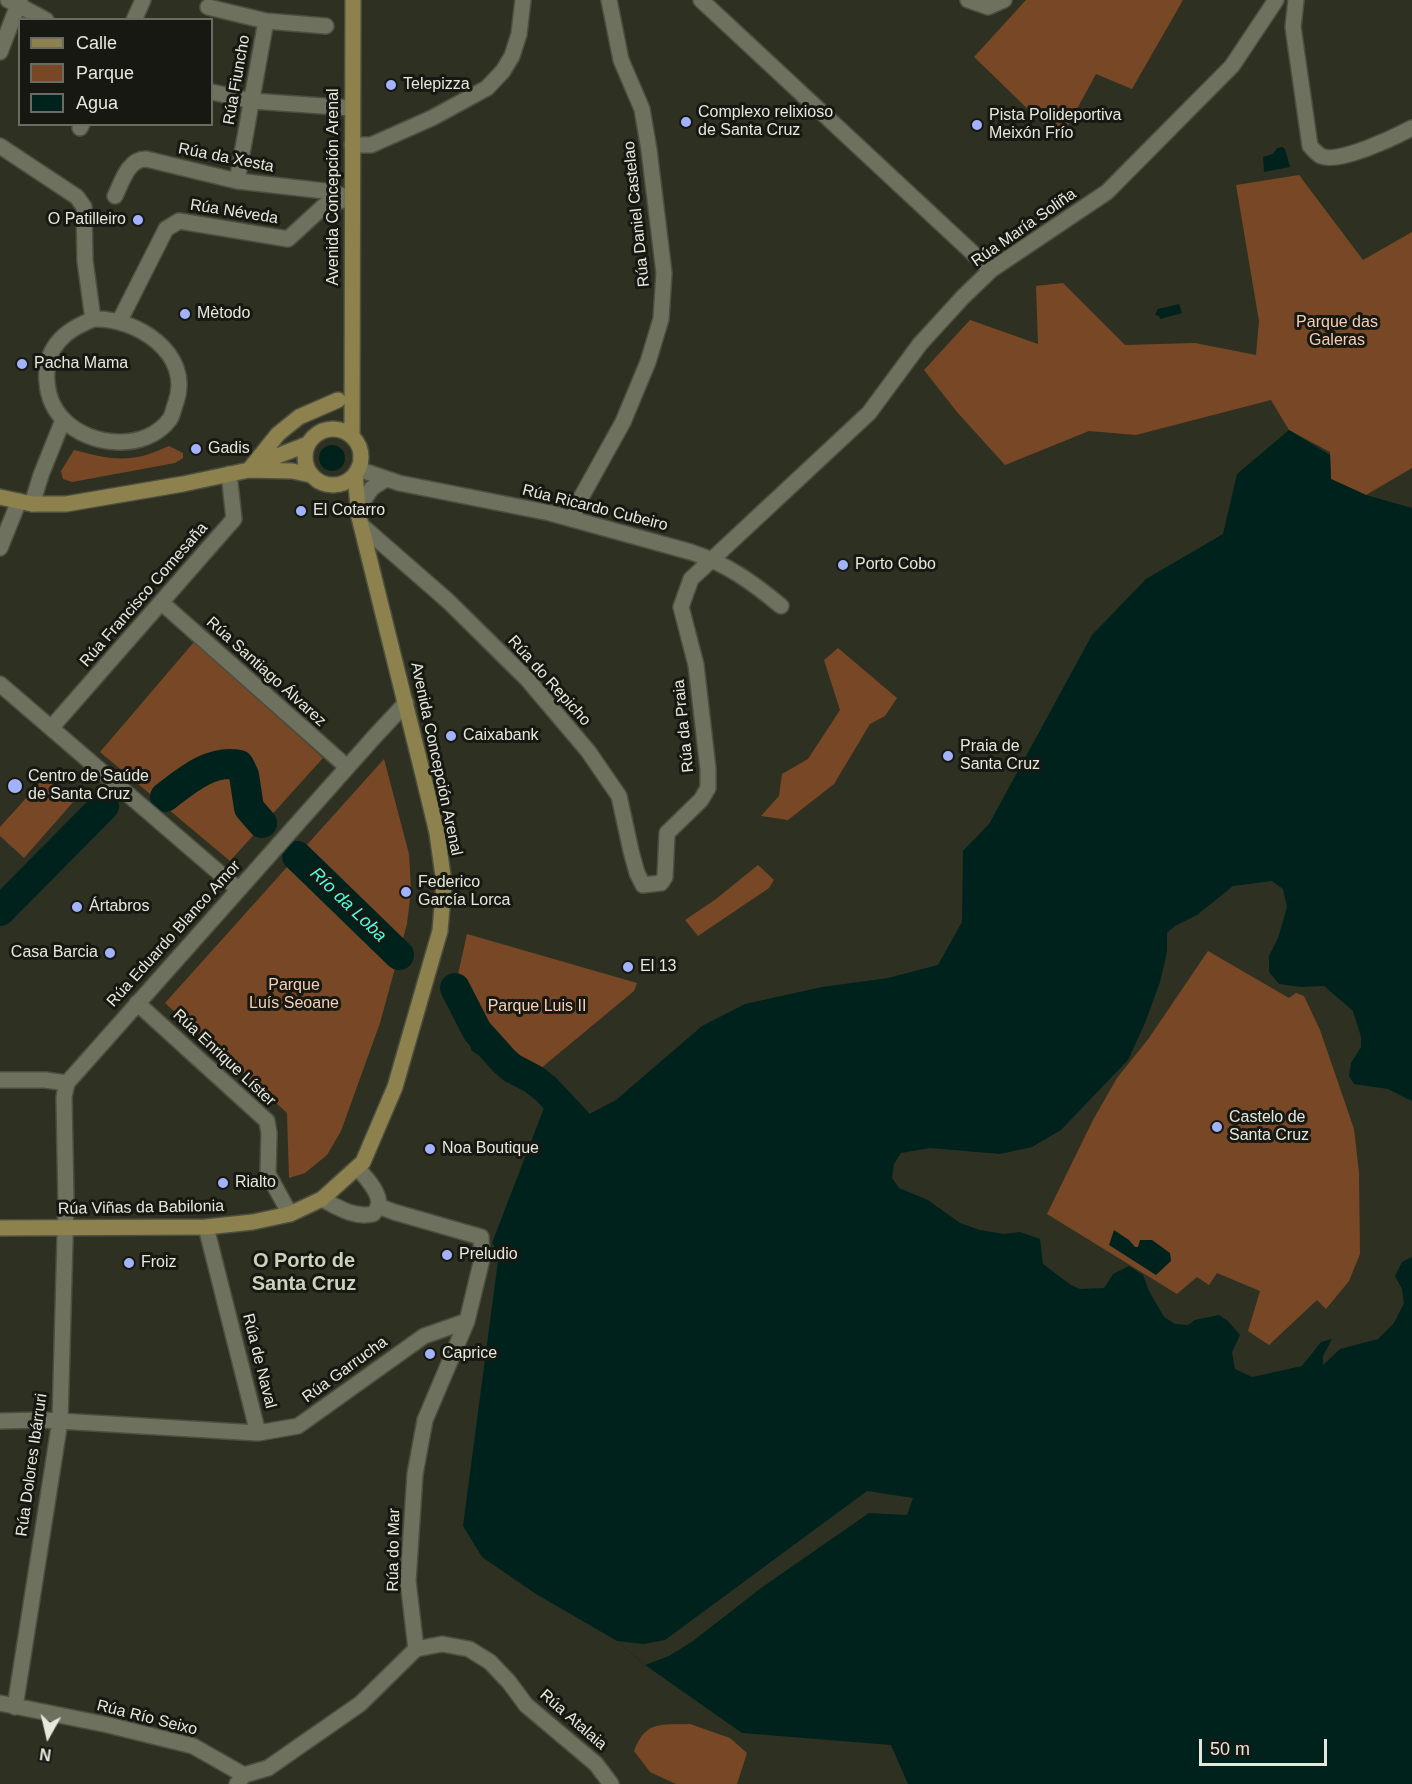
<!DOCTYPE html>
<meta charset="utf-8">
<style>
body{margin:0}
#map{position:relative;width:1412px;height:1784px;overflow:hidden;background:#2e3121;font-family:Helvetica,sans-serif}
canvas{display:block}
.legend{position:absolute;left:18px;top:18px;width:195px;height:108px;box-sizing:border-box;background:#171811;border:2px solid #6a6b63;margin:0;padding:8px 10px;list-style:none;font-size:18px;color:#e6e8de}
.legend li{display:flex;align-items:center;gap:12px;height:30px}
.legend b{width:30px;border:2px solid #6a6b63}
.north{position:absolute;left:18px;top:1706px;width:60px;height:60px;-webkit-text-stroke:4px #171811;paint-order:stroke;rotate:188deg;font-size:16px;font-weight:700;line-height:24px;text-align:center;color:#e6e8de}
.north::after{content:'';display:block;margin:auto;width:21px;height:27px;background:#e6e8de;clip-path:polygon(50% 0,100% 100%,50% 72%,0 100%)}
.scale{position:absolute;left:1199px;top:1739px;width:128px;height:27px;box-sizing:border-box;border:3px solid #e6e8de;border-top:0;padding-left:8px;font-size:18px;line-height:21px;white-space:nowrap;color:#e6e8de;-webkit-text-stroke:4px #171811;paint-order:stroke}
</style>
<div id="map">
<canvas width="1412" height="1784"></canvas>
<ul class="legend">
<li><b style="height:8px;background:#8d814d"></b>Calle</li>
<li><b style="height:16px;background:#784826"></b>Parque</li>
<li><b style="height:16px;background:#00221d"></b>Agua</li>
</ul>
<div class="north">N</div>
<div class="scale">50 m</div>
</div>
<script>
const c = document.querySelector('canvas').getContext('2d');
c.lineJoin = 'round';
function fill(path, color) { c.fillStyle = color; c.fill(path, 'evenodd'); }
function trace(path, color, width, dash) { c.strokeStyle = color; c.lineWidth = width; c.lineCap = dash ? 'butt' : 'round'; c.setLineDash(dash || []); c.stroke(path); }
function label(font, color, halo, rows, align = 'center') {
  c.font = font + ' Helvetica,sans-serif'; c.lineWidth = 6; c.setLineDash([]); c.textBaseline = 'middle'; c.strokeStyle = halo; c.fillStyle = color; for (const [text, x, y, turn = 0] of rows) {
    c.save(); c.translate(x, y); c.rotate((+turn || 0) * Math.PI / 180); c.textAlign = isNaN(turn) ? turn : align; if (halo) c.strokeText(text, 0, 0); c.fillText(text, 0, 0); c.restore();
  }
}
fill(new Path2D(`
 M1026 0H1183L1132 89 1096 74 1060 140 974 57Z
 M1299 175 1363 260 1412 232V468L1366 495 1331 479 1330 452 1289 430 1271 400 1136 435 1089 431 1005 465 957 412 924 370 970 320 1038 344 1036 286 1063 283 1125 345 1195 343 1256 355 1259 321 1236 185Z
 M169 446 183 453V458L175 463 72 482 63 479 61 471 74 450C114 460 130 464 169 446Z
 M194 642 323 758 230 861 100 752Z
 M838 648 897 698 885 716 870 724 834 784 788 820 761 816 779 796 782 774 808 759 840 710 824 660Z
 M384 759 409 854 411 890 407 924 380 1023 341 1131 327 1155 305 1173 289 1178 287 1113 165 1003Z
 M46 776 74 801 24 858 0 836V827Z
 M758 865 774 880 769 888 698 936 685 920 716 899Z
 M467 934 637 983 634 991 540 1069 518 1065 463 994 455 988Z
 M1208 951 1289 998 1296 993 1304 996 1320 1030 1354 1129 1359 1173 1360 1254 1349 1281 1326 1309 1317 1300 1269 1345 1248 1331 1260 1291 1217 1273 1209 1285 1197 1277 1177 1294 1047 1214 1093 1120 1117 1078 1149 1038Z
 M690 1724 730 1738 747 1753 737 1784H676L650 1772 634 1751C646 1720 661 1725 690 1724Z`), '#784826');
fill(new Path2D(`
 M1282 147 1285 149 1290 167 1264 172 1263 157 1273 154 1277 148Z
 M1179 304 1182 313 1160 319 1159 316 1155 315 1158 309Z
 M1289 430 1330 455 1331 479 1366 495 1412 508V1101L1388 1089 1354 1084 1349 1076 1351 1063 1361 1047V1037L1353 1011 1324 986 1301 987 1279 984 1269 972V956L1278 938 1287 907 1283 889 1272 881 1233 886 1197 915 1175 926 1167 933V952L1160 982 1145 1023 1128 1060 1061 1130 1032 1147 1000 1154 930 1148 901 1153 894 1164 892 1178 899 1188 928 1200 960 1223 980 1230 1004 1234 1020 1232 1040 1239 1043 1264 1071 1285 1080 1289 1104 1288 1113 1274 1129 1266 1143 1275 1149 1291 1164 1317 1175 1324 1188 1325 1195 1320 1219 1315 1228 1321 1240 1335 1232 1352 1235 1369 1252 1377 1302 1366 1321 1342 1332 1339 1323 1356V1365L1340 1349 1378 1339 1394 1323 1404 1303 1402 1289 1395 1276 1402 1262 1412 1257V1784H908L891 1745 742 1733 645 1665 617 1641 536 1594 482 1557 463 1526 499 1253 492 1243 549 1095 576 1121 616 1100 702 1026 745 1004 822 987 888 978 938 965 962 922 963 851 989 824 1092 635 1146 579 1223 534 1237 474Z
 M319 458a13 13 0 1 1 26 0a13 13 0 1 1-26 0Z
 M455 988 463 994 518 1065 508 1073 472 1051 452 999Z
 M1114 1230 1129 1240 1135 1247H1138L1140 1240H1152L1170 1253 1171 1261 1156 1275 1109 1245Z`), '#00221d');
fill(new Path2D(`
 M867 1491 913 1498 907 1515 869 1513 761 1588 693 1641 669 1656 645 1665 617 1641 644 1644 665 1640Z`), '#2e3121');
trace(new Path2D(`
 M165 797C186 781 211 759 239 765L244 775 249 808 262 823
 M297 856 399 955
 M0 911 104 806
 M455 988 477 1031 504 1061 512 1068 533 1079 546 1089 576 1121`), '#00221d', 30);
const street = new Path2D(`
 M20 0 18 5 46 20
 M701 0 991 270
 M968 0 988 7 1004 0
 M1296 0 1293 27 1310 146C1313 149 1317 154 1321 156 1339 164 1395 137 1412 128
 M208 7 266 21 326 26
 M134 20 143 0
 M0 52 18 5 8 0
 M212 92 252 101 352 108
 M80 128 82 124
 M352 145H371L432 118 487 88 503 71 512 56 519 34 523 0
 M0 146 77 197 84 207 85 261 93 319
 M237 181 266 21
 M115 196C122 182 128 159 146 159L237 181 325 191 351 198
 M93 319C135 317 193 353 176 402 174 407 173 414 170 419 146 452 90 447 64 420 44 401 40 362 59 341 68 330 80 325 93 319Z
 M119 322 166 229 179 221 288 239 325 205 352 198
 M358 469 399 483 550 513 691 552C727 564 752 582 781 606
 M32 504 41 475 63 420
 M358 508 372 488 386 479
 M573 519 578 503 623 422 648 362 661 319 664 273 649 150 642 109 621 60 609 0
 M361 525 448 601 527 679 588 751 619 796 631 851 637 873 643 885 661 883 665 877 667 833 701 800 708 788V769L696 665 681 607 691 579 869 413 920 344 963 297 991 270 1107 192 1232 66 1276 0
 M0 548 19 501
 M162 603 347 767
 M0 684 238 889
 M51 728 234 519 229 474
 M137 1003 267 1121 269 1133 268 1174 290 1214
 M0 1080H45L67 1083
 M322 1199C339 1208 354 1218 373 1214 375 1211 378 1209 378 1206 382 1194 364 1175 357 1168
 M378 1206 394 1212 481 1237 482 1259 467 1321 425 1420 415 1474 408 1581 416 1649
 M206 1227 258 1433
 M0 1421 43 1420 258 1433 298 1426 424 1336 467 1321
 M416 1649 442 1644 469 1649 490 1662 509 1682 526 1705 596 1764 611 1784
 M0 1703 108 1725 193 1746 244 1775
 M15 1707 60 1421 66 1202 64 1097 67 1083 376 735 406 703
 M237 1784 244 1775 268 1768 360 1704 416 1649`);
const secondary = new Path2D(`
 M305 457a28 28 0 1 1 56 0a28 28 0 1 1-56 0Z
 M352 436 353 0
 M254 465 308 444
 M249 470 278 434 299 417 338 400
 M0 497 32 504H66L183 484 249 470 292 471 311 475
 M0 1228 206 1227 253 1222 290 1214 322 1199 363 1162 395 1087 431 962 440 931 444 883 437 833 424 779 359 517 355 474`);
trace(street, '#4c4f40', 18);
trace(secondary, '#4c4f40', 18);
trace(street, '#6d715e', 15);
trace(secondary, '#8d814d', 15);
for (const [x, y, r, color] of [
 [391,85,6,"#a3b2fc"],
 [686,122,6,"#a3b2fc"],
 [977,125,6,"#a3b2fc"],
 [138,220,6,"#a3b2fc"],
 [185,314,6,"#a3b2fc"],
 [22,364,6,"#a3b2fc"],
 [196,449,6,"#a3b2fc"],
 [301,511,6,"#a3b2fc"],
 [843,565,6,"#a3b2fc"],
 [451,736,6,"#a3b2fc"],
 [948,756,6,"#a3b2fc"],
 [15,786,8,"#a3b2fc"],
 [406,892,6,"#a3b2fc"],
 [77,907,6,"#a3b2fc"],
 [110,953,6,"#a3b2fc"],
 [628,967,6,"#a3b2fc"],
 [1217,1127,6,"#a3b2fc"],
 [430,1149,6,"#a3b2fc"],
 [223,1183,6,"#a3b2fc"],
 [447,1255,6,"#a3b2fc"],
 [129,1263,6,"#a3b2fc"],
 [430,1354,6,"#a3b2fc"]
]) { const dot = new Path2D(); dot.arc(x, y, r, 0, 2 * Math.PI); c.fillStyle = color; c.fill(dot); trace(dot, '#171811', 2); }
label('16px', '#e6e8de', '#171811', [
 ["Rúa Fiuncho",237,80,-80],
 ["Rúa da Xesta",226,158,11],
 ["Avenida Concepción Arenal",334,187,-90],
 ["Rúa Néveda",234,212,9],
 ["Rúa Daniel Castelao",637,214,-96],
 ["Rúa María Soliña",1024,228,-35],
 ["Rúa Ricardo Cubeiro",595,508,14],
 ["Rúa Francisco Comesaña",144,595,-49],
 ["Rúa Santiago Álvarez",266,672,42],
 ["Rúa do Repicho",549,681,48],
 ["Rúa da Praia",684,726,-96],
 ["Avenida Concepción Arenal",436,759,78],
 ["Rúa Eduardo Blanco Amor",174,934,-48],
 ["Rúa Enrique Líster",224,1058,43],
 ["Rúa Viñas da Babilonia",141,1208,-1],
 ["Rúa de Naval",259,1361,76],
 ["Rúa Garrucha",345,1370,-36],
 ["Rúa Dolores Ibárruri",32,1465,-82],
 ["Rúa do Mar",394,1550,-89],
 ["Rúa Río Seixo",147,1718,14],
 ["Rúa Atalaia",573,1720,41]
]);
label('16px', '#e6e8de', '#171811', [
 ["Telepizza",403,85],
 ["Complexo relixioso",698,113],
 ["de Santa Cruz",698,131],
 ["Pista Polideportiva",989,116],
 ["Meixón Frío",989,134],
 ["O Patilleiro",126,220,"right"],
 ["Mètodo",197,314],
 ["Pacha Mama",34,364],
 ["Gadis",208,449],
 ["El Cotarro",313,511],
 ["Porto Cobo",855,565],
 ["Caixabank",463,736],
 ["Praia de",960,747],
 ["Santa Cruz",960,765],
 ["Centro de Saúde",28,777],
 ["de Santa Cruz",28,795],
 ["Federico",418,883],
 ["García Lorca",418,901],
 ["Ártabros",89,907],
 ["Casa Barcia",98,953,"right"],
 ["El 13",640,967],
 ["Castelo de",1229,1118],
 ["Santa Cruz",1229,1136],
 ["Noa Boutique",442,1149],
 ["Rialto",235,1183],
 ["Preludio",459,1255],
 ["Froiz",141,1263],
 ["Caprice",442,1354]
], 'left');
label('16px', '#f7cfb5', '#171811', [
 ["Parque das",1337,323],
 ["Galeras",1337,341],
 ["Parque",294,986],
 ["Luís Seoane",294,1004],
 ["Parque Luis II",537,1007]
]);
label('italic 18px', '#52fae0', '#171811', [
 ["Río da Loba",348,905,44]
]);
label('bold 20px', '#ccd1bc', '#171811', [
 ["O Porto de",304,1261],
 ["Santa Cruz",304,1284]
]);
</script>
